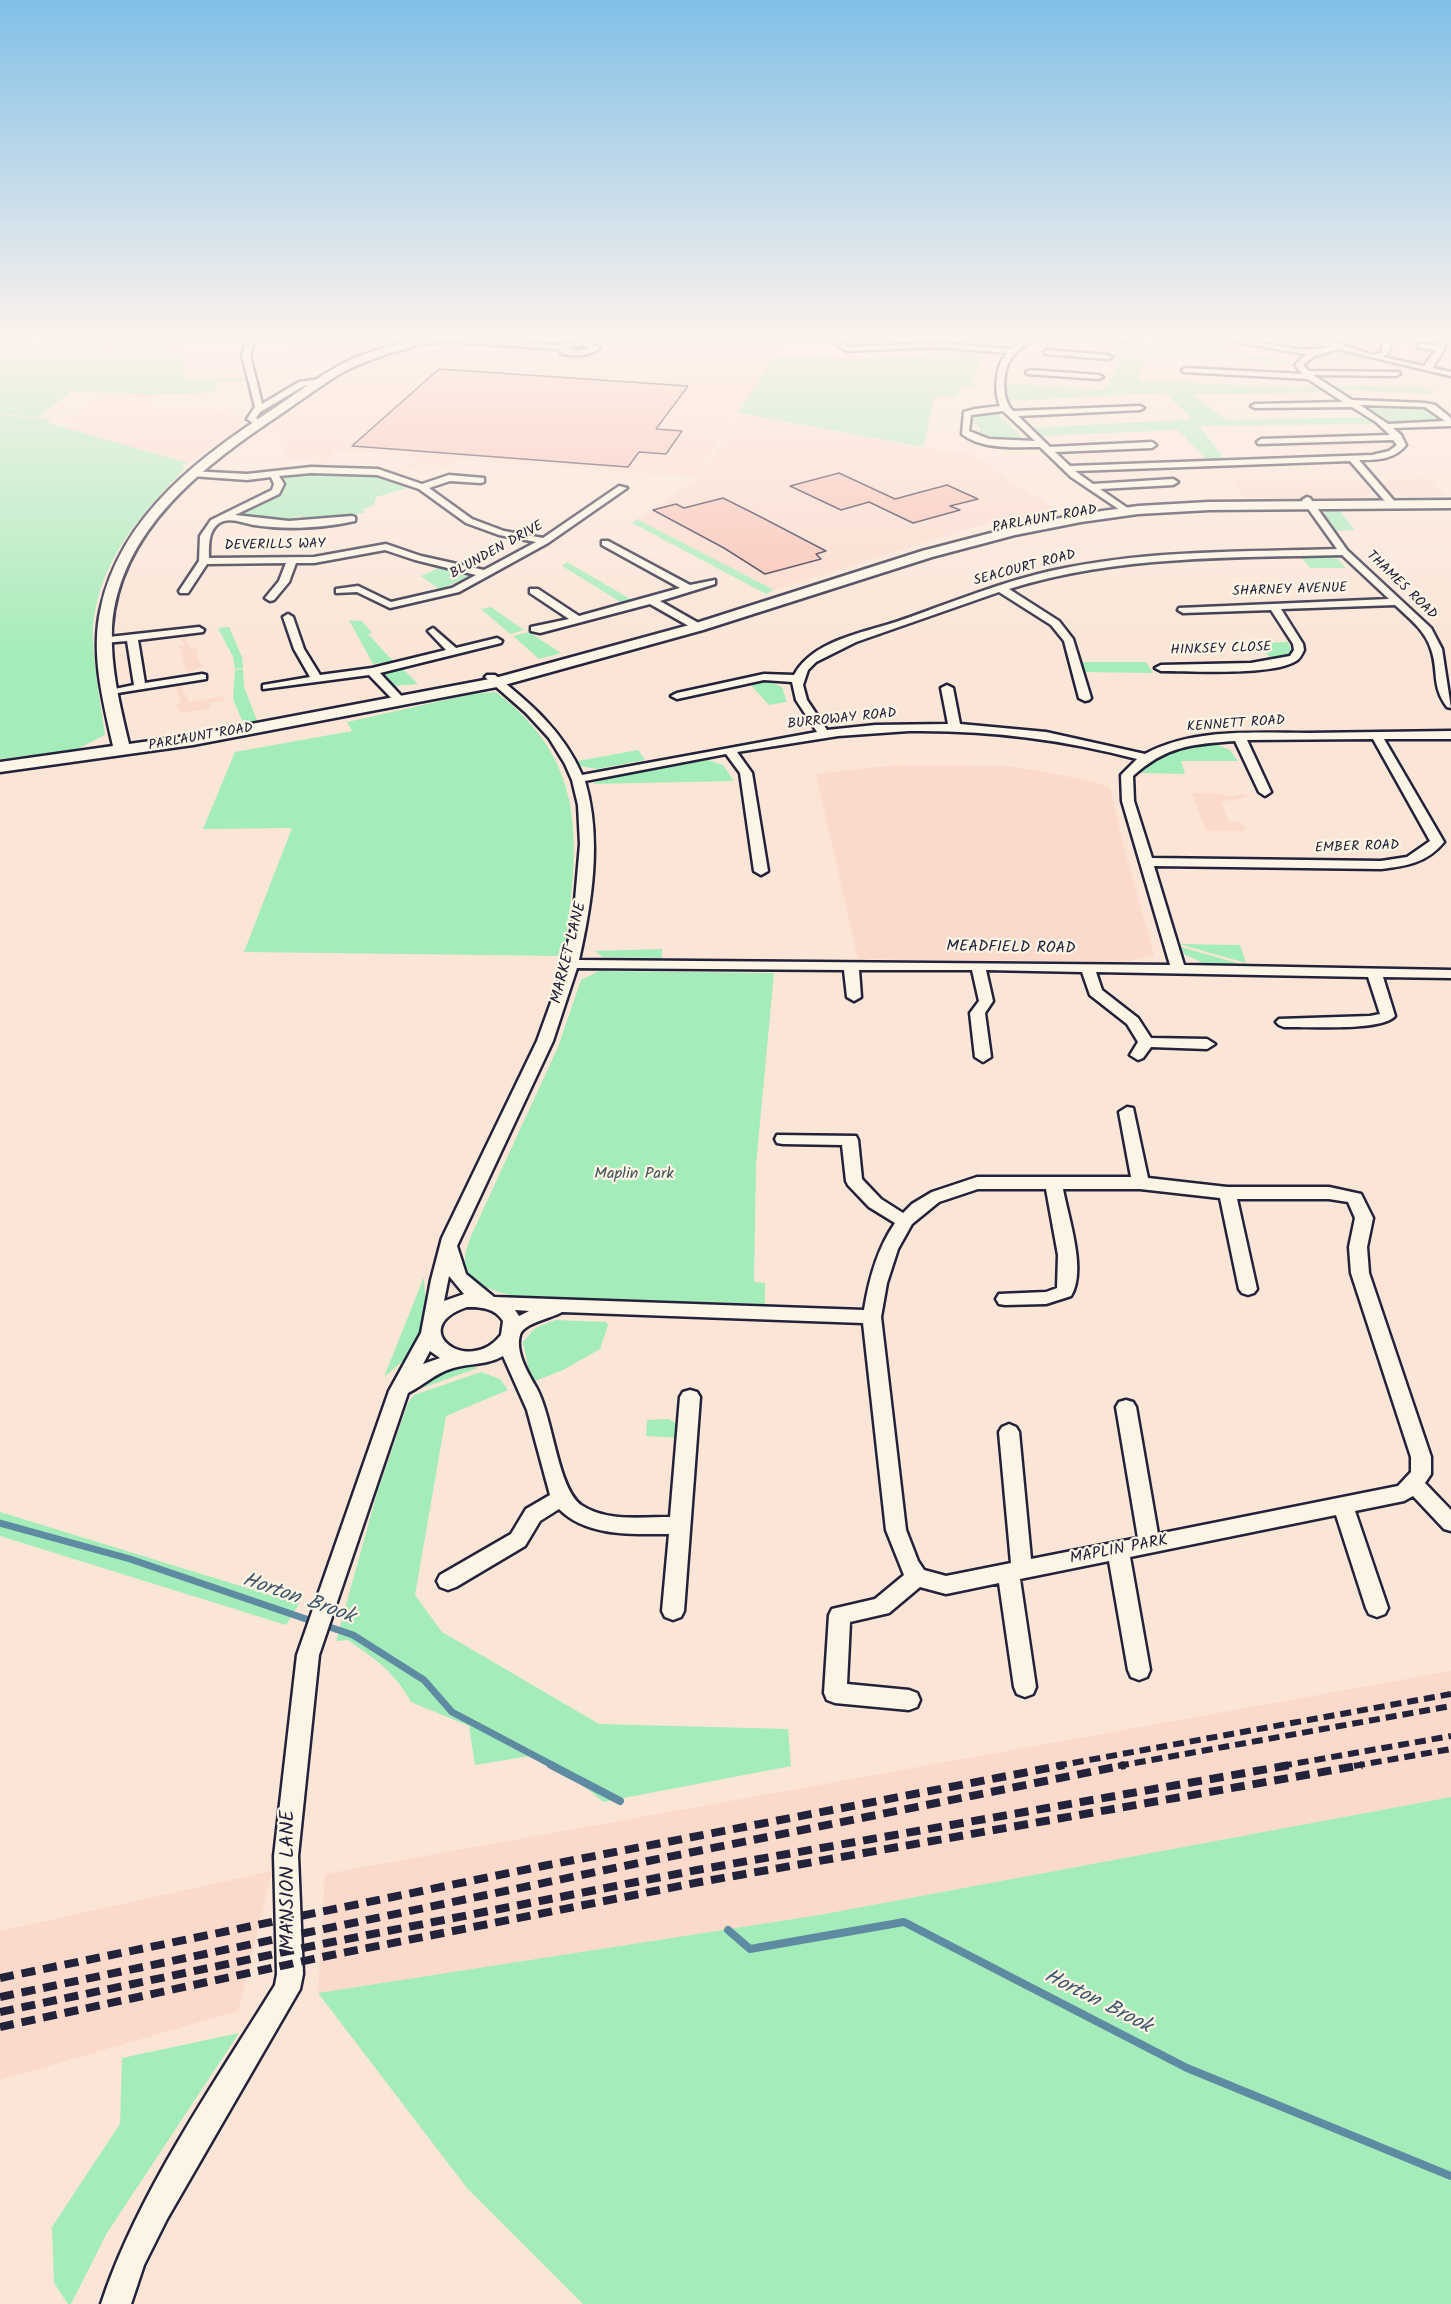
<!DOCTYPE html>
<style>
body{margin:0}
canvas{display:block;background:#fbe5d6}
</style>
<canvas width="1451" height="2304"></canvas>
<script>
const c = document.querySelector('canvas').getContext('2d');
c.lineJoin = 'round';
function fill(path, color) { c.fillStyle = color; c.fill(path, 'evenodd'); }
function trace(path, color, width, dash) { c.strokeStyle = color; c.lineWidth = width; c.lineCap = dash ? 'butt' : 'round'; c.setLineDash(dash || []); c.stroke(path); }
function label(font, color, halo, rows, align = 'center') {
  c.font = font + ' Kalam,sans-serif'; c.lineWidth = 4.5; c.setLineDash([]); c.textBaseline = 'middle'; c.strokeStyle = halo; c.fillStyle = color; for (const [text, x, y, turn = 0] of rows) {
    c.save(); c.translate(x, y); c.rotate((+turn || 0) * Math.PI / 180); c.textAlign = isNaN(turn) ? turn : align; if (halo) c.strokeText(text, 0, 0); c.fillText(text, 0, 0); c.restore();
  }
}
fill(new Path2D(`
 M252 339H376L356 351 319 349 311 354 286 352 298 342Z
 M440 339H785L696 477 458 460 450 468 422 466 394 474 391 473 411 463 418 457 336 450 328 461 324 462V467H319L317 462 312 460 315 458H283L288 447 278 446 290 435 266 433 310 398 357 367 403 349 435 343Z
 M104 394H157L147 409 198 408 231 414H248L240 428 189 463 64 428 71 419H74Z
 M740 414 922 448 974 455 1010 481H1007L1009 483H1014L1061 512 986 524 940 537 774 590 637 519 701 476Z
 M1428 478 1445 496 1413 497 1390 492 1382 484 1389 480Z
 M1233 481H1362L1372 493 1357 498H1245Z
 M185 635 190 648H196L198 659 203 667 187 672 179 646 184 645 180 636Z
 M180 684 189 702 223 696 225 701 209 703 211 708 181 713 176 706 181 702 175 685Z
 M896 765 1011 766 1092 781 1110 788 1123 844 1154 955 1124 962 858 959 816 774Z
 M1192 793H1217L1231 797 1246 794 1247 797 1221 802 1228 821 1242 823 1246 831H1206Z
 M1451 1671V1797L819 1915 318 1993 325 1874Z
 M272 1871 238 2011 0 2080V1931Z`), '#fbdacc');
fill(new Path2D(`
 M0 339 111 351 125 347 182 351 186 380 243 377 245 381 217 382 214 392 158 395 71 391 39 417 0 414Z
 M1039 339H1086L1165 345V339H1186L1181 343 1292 361 1291 363 1144 356 1139 380 1300 388 1316 386 1325 392 1193 395 1226 420 1368 417 1376 424 1200 426 1224 459 1207 460 1178 430 1042 436 1034 428 1192 419 1165 393 1010 401 1007 391 1008 383 1104 390 1112 378 1120 358 1114 356 1117 346Z
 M942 348 983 352 972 387H960L958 397 935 396 923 447 738 413 775 355 851 359 944 353Z
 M1337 351 1372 360 1308 361Z
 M1327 385 1422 387 1434 390 1433 394 1337 390Z
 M1370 403 1425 407 1442 419 1435 423 1409 421 1410 424H1396L1388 422 1366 406Z
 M986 410 997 413 1023 439 1018 443 984 440 969 431 979 432 980 429 978 425 969 422 971 415Z
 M0 415 51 419 48 423 188 463 182 465 186 468C140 513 92 570 93 639 94 671 101 704 105 735L75 750 0 759Z
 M310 473 374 475 407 488 376 497 374 505 362 510 365 512 341 519 303 520 302 516 295 517 294 522 239 515 240 512C258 504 282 499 284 478Z
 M1337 508 1355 530 1336 531 1325 515 1326 511Z
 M637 519 774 590 766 594 632 523Z
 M1322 556 1338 559 1346 568H1310L1301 557Z
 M567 562 632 600 622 603 562 566Z
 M440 567 466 573 469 576 440 590 421 576Z
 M491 607 524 630 510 634 481 609Z
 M349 620 362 621 372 633 368 634 393 661 373 664Z
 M229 627 242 657 243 668 235 669 233 657 218 628Z
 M529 632 561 653 539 659 513 636Z
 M1288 642 1292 653 1285 658 1272 661 1259 643Z
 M1078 662H1146L1153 673 1083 672Z
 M400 666 418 684 393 686 383 674 385 671Z
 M243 669 244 687 258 723 244 725 233 699 235 670Z
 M768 681 782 687 787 702 769 705 749 683Z
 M496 692C592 765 578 849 564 956L244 952 292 828 203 829 235 752 352 731 347 722 472 694Z
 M1215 744 1230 750 1238 761H1181L1185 774 1141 773C1158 751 1188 746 1215 744Z
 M638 750 645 760 597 769 580 766 578 761Z
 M708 760 723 765 734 781 593 784 600 780Z
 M1179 944 1240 945 1246 963Z
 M1181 947 1244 965 1205 964 1184 954Z
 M662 949V958L603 957 594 951Z
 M599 971 774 973 756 1165 754 1282 765 1283V1304L515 1296C495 1292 464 1284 465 1257 465 1251 469 1244 470 1238L558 1047 581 980Z
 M424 1277C424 1291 427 1306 426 1320 425 1344 401 1363 384 1377Z
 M555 1320 606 1322 608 1325 600 1349 563 1370 535 1381 529 1371 523 1342 535 1328Z
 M466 1365 478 1368 408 1393 435 1372Z
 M481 1372 500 1379 508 1390 446 1416 415 1595 442 1632 599 1724 788 1729 791 1766 603 1802C582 1781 555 1772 530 1756L475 1765 469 1726 411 1702C394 1671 376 1660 348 1640L336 1641 377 1493 408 1403 414 1395Z
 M668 1419 680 1425 683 1438 646 1436 647 1420Z
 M0 1512 299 1604 286 1625 0 1536Z
 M1451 1797V2304H583L467 2188 318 1993 819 1915Z
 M239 2033 107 2233 71 2304H68L54 2283 52 2227 120 2124 122 2058Z`), '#a4ecb9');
trace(new Path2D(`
 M0 1523 130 1559 353 1635 424 1680 452 1712 554 1766`), '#5e8ba2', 7);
trace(new Path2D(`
 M551 1765 620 1801
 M728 1930 750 1949 904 1922 1187 2068 1451 2176`), '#5e8ba2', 8);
const building = new Path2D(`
 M439 369 688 386 656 429 682 431 666 454 639 452 628 467 352 446Z
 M839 473 895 499 947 485 978 499 950 506 960 510 913 523 869 502 841 510 790 486Z
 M723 498 759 516 826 551 816 554 821 559 765 574 724 548 653 510 676 504 684 508Z`);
fill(building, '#fac0b3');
trace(building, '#22223b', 1.5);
const street = new Path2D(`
 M241 339H249L253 345 250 355 262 404 299 382 321 379 325 381 304 386 260 412 256 418 263 423 256 425 247 419 255 407 242 355 245 345Z
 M425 339H470L561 345 584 341 600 348C589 357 575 356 562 354L559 349 456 342 422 343ZM583 345 590 348 577 351 566 348Z
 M829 339H837L848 347 936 343 1011 349 1025 339H1034C1027 345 1018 349 1012 357 1002 370 1001 400 1013 411L1140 406 1144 408 1140 410 1018 416 1050 447 1152 442 1156 445 1152 448 1055 452 1070 466 1372 455 1389 451 1397 445 1393 440 1258 444 1257 442 1261 439 1390 435 1376 422 1352 407 1255 408 1251 406 1255 404 1343 402 1308 379 1183 372 1182 370 1186 368 1302 374 1295 365 1306 354 1229 341 1225 339C1260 339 1295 355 1328 347L1306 339H1317L1340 344 1373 355 1381 353 1384 339H1392L1388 354 1382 357 1424 366 1436 350 1418 348V344L1438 345 1439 342H1445C1445 352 1437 359 1433 368L1451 372V376L1337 349 1314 356 1303 365 1309 371 1399 372 1400 374 1396 376 1313 375 1352 400 1425 403 1435 405 1451 418V426L1393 428 1401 435 1406 445C1394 460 1377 460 1359 460L1396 503 1398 505 1393 508 1390 507 1350 461 1075 471 1093 484 1173 479 1178 482 1173 485 1100 489 1129 509 1131 511 1126 514 1071 477 1040 447C1016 447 982 450 962 434L964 412 975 409 1000 406C994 391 995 366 1007 353L936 347 846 351ZM1360 405 1425 407 1445 421 1388 424ZM1003 411 1035 441 989 439 969 431 971 415Z
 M1122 339H1130L1125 342Z
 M1048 350 1108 355 1112 357 1108 359 1045 354 1044 352Z
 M1030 370 1099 375 1103 377 1099 379 1027 374 1026 372Z
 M311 467 378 469 422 484 449 475 484 478V482L481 483 450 481 429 488 472 519 504 531 543 538 619 486 627 488 548 543 459 592 390 608 357 592 336 593V589L358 586 391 602 452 588 476 575 415 560 385 550 314 563H296L289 582 274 600 270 601 265 598 279 581 286 563 207 564 188 593H180L179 591 199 561 200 536 211 520 272 490 274 484 271 477 247 480 192 476 189 475V471L247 474ZM311 473 377 475 419 489 466 523 499 535 536 542 484 570 421 556 386 544 314 557 209 558C209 546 208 532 218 524 228 516 243 523 254 525 286 530 323 528 355 521V517L352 516 289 521 235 515 279 494 284 484 279 476Z
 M1307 497 1310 498 1347 550 1431 628 1442 649 1451 708 1447 707C1431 685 1439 672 1431 649 1425 630 1409 618 1395 605L1281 609 1303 644 1304 650C1302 654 1300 659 1296 661 1273 676 1191 671 1161 671L1155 668 1161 665 1251 663 1290 656 1294 650 1293 644 1271 610 1183 613 1178 610 1179 608 1389 599 1342 555C1230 558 1117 555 1009 589L1059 621 1073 639 1091 698 1089 700 1085 701 1079 698 1064 641 1051 625 999 592 856 642 816 662 808 670 803 685 807 700 827 730 875 725 948 724 941 688 947 685 953 688 960 724 1046 732 1145 754C1194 728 1254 733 1308 733 1356 732 1403 732 1451 731V739H1384L1444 842C1427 863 1406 866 1381 869L1154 866 1184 965 1451 970V978L1383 977 1395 1016C1381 1032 1307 1026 1284 1027L1279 1025 1276 1022 1279 1019 1370 1016 1380 1014 1368 977 1096 972 1102 990 1138 1018 1151 1038 1207 1039 1215 1044 1207 1049 1151 1047 1143 1058 1138 1060 1130 1055 1138 1042 1127 1024 1090 995 1082 972 986 970 993 1001 985 1013 991 1057 983 1062 975 1057 970 1013 979 1001 972 970H859L861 997 854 1001 847 997 844 970 577 968 553 1041 457 1246 466 1274 494 1297 864 1310C869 1279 877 1249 895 1223L869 1207 848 1185 846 1181 842 1145 783 1144 777 1143 775 1139 777 1135 856 1136 858 1140 862 1179 881 1199 903 1213 912 1204 932 1192 977 1177H1131L1119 1112 1127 1107 1133 1108 1148 1178 1227 1187H1329L1361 1194 1373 1218 1367 1247 1369 1273 1431 1457V1474L1425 1483 1451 1510V1531L1444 1529 1413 1496 1404 1501 1355 1511 1388 1608 1385 1614 1377 1617 1369 1614 1366 1608 1336 1515 1130 1557 1150 1670 1147 1677 1139 1680 1131 1677 1128 1670 1109 1561 1020 1579 1036 1687 1033 1694 1025 1697 1017 1694 1014 1687 999 1583 946 1594 920 1587 889 1613 850 1622 847 1684 909 1690 917 1693 920 1700 917 1707 909 1710 835 1703 827 1700 824 1693 829 1615 832 1609 875 1599 904 1575 886 1530 863 1323 562 1312C553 1318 523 1323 520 1335 515 1352 528 1373 536 1387 553 1417 557 1487 581 1505 606 1522 642 1517 670 1517L680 1397 683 1392 690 1390 697 1392 700 1397 684 1611 681 1617 673 1620 665 1617 662 1611 669 1534C632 1534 587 1537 559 1509L540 1521 525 1546 456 1587 448 1590 440 1587 437 1581 440 1575 511 1534 526 1509 550 1495 527 1410 503 1356C487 1365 471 1363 453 1368 435 1373 424 1385 408 1393L319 1655 298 1856 303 1974 300 1989 167 2219 144 2265 131 2304H101C137 2194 214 2084 275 1985L277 1974 274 1856 297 1655 389 1391 421 1333 431 1280 442 1238 537 1041 558 983 573 923 580 844 578 805 572 780 565 764 549 738 526 713 485 677 487 675H495C530 703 564 732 582 775L817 732 796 700 792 682 764 680 677 699 671 696 677 693 764 674 794 675C812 641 862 633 896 622 951 603 1007 579 1065 568 1154 550 1246 552 1337 549L1302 500ZM909 731C987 730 1062 739 1137 759L1121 775 1122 801 1170 965 579 960C592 902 602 839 585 781L726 754 740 773 754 871 761 875 768 871 752 773 737 752 838 736ZM1373 739 1430 841 1407 857 1381 861 1152 858 1134 801 1133 776C1166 746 1192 744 1235 741L1259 792 1265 796 1271 792 1247 740ZM978 1189H1046L1058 1255 1057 1288 1046 1292 999 1294 996 1299 999 1304 1005 1305 1046 1304 1071 1296C1087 1271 1068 1217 1063 1189H1140L1220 1198 1239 1289 1242 1293 1248 1295 1254 1293 1257 1289 1237 1199H1329L1348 1202 1355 1218 1349 1247 1351 1273 1411 1457V1472L1398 1486 1158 1534 1136 1407 1133 1402 1126 1400 1119 1402 1116 1407 1138 1538 1031 1559 1019 1432 1016 1427 1009 1424 1002 1427 999 1432 1011 1563 946 1576 924 1570 918 1561 906 1530 881 1317 887 1283 898 1249 912 1224 939 1202ZM449 1276 464 1294 444 1301ZM467 1307C481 1307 495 1308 503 1321L501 1335C468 1377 405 1328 467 1307ZM515 1310 529 1311 519 1316ZM430 1351 440 1358 423 1364Z
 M602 541H608L690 585 715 580V584L660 601 702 625V629H694L650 604 540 633 531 631V627L569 619 530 593V589H538L579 616 680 588 602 545Z
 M288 614 293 617 304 649 320 675 372 668 446 650 428 631 433 628 456 648 497 638 502 641 501 643 380 673 406 701 400 704 396 703 369 675 263 689V685L310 677 294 649 283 617Z
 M199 627 204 630 203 632 138 640 145 683 202 674 206 675V679L105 695V691L134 685 127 641 104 643 99 640 100 638Z`);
const secondary = new Path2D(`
 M412 340 421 342C413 349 398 350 387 354 371 359 356 365 341 373 320 386 301 400 281 414 206 464 119 529 112 627 110 667 120 706 129 744L193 735 495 678 693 624 922 551 1014 527 1081 514 1138 506 1209 502 1451 500V508L1209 510 1138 514 1081 522 1015 535 932 557 703 630 497 687 193 745 0 772V762L113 746C103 701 90 653 101 607 122 513 203 455 279 405 303 389 326 371 352 359 371 351 392 346 412 340Z`);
trace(street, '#22223b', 5);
trace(secondary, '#22223b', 5);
fill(street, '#fcf5e5');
fill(secondary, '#fcf5e5');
trace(new Path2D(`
 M1056 1766 1451 1694
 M1118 1766 1451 1706
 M1281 1766 1451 1736
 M1354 1766 1451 1749`), '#22223b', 6, [11, 6]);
trace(new Path2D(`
 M0 1978 543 1866 1064 1765
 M0 1997 653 1860 1125 1765
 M0 2012 327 1943 697 1870 1290 1765
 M0 2027 327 1956 700 1882 1362 1765`), '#22223b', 8, [14, 8]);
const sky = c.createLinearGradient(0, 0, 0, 661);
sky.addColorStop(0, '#81c0e7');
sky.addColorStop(0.51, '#fdf3ed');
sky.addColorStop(1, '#fdf3ed00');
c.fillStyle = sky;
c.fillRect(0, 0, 1451, 661);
label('14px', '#22223b', '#fcf5e5', [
 ["PARLAUNT ROAD",1045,520,-10],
 ["DEVERILLS WAY",275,546,-1],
 ["BLUNDEN DRIVE",497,551,-29],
 ["SEACOURT ROAD",1025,569,-15],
 ["THAMES ROAD",1401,586,44],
 ["SHARNEY AVENUE",1290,591,-2],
 ["HINKSEY CLOSE",1221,650,-2],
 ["BURROWAY ROAD",842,720,-6],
 ["KENNETT ROAD",1236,725,-4],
 ["PARLAUNT ROAD",201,738,-10],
 ["EMBER ROAD",1357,848,-2]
]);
label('16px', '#22223b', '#fcf5e5', [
 ["MEADFIELD ROAD",1011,949,1],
 ["MARKET LANE",570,953,-76],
 ["MAPLIN PARK",1119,1551,-11]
]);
label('16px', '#42545a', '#fcf5e5', [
 ["Maplin Park",634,1175]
]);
label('20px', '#22223b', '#fcf5e5', [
 ["MANSION LANE",290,1880,-90]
]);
label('italic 21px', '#40576e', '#fcf5e5', [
 ["Horton Brook",298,1600,19],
 ["Horton Brook",1097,2003,27]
]);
</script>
